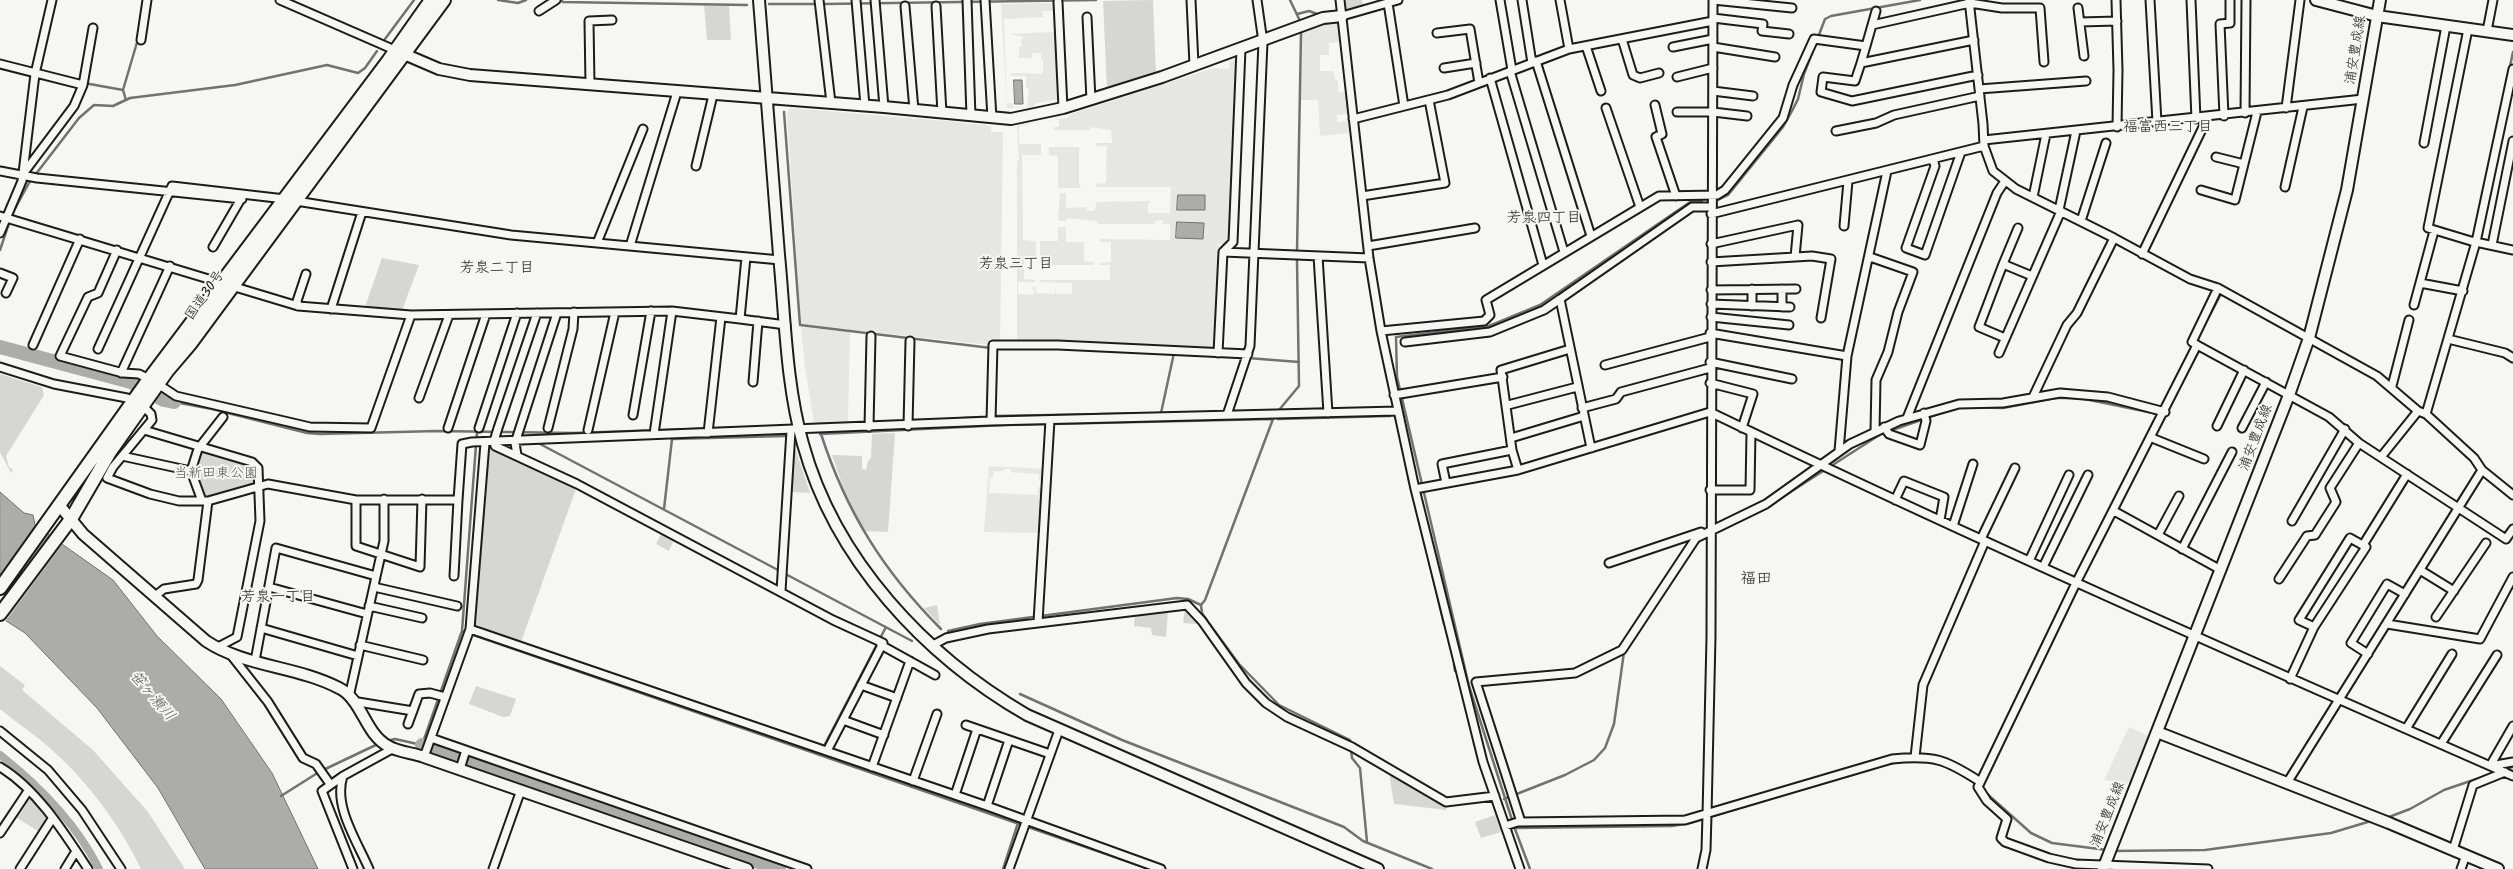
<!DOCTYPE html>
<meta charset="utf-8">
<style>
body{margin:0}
canvas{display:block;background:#f6f6f2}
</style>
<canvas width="2513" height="869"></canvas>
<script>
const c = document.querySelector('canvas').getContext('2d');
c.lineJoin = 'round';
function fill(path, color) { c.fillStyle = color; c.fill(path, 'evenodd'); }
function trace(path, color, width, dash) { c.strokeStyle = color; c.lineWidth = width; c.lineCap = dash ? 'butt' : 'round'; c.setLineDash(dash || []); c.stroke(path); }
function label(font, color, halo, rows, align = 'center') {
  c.font = font + ' Kalam,"Klee One",sans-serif'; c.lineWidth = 4; c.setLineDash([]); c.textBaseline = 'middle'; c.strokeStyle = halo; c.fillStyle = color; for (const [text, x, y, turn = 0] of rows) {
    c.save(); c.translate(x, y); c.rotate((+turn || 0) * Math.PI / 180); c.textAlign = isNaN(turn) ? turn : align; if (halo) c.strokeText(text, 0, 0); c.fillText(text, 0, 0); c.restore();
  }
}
fill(new Path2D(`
 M1056 3 1060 99 1036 103 1033 107 1007 108 1001 4ZM1042 11H1053L1054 32 1009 34 1024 37 1021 39 1022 47H1019V58H1032V53H1041V60H1043V74L1011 73V76H1026V88H1029L1027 107H1014L1012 103H1007L1004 19 1043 17Z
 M1335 21 1338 23 1340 42 1329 43V55H1320V71H1334L1335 80H1338V92H1347L1349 114 1337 115V122L1349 121 1350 133 1320 136 1318 100H1301L1302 30Z
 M1235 59 1236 60 1229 241 1225 244H1219L1221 259 1214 347 1017 341V162L1019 160 1017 125 1067 118 1071 114 1214 68 1229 69V61ZM1051 120H1059V127H1054V130H1091V127L1111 130 1112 143H1096V146H1107L1106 183 1096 184V187H1171L1170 213H1148V204L1151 201 1097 202 1094 211H1087V207L1069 208 1066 207V193H1060L1058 221H1066L1067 218 1097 221 1098 224H1155V221L1163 220V224H1170V240L1100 239V242H1111V262L1099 263V265H1110V280H1040V282L1072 283V294H1056L1055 285V294L1036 293 1035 286 1032 288 1035 292 1032 295 1018 294V282H1035V280L1024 279V256H1036V241L1023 240 1022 155H1041V144H1019V126Z
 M790 108 946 121 991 126V132H1003L1000 343 990 345 801 324 787 115Z
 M1049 147H1079V184L1081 188H1058V156L1049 155Z
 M1058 227H1066V242H1084V261L1094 262V265H1047V257H1040V241H1058Z
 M801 327 850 332 848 422H814L805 368Z
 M989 466 1044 469 1039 533 984 532ZM1005 469H1011V472L1039 474V480L1042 481 1041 487H1038V495L989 493 990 478 993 477V471H1004Z
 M2129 727 2148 736 2130 784 2104 780Z`), '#e6e6e2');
fill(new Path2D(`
 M1153 0 1156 75 1107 90 1103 1Z
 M1342 0H1362L1363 5 1344 11Z
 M704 5 729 6 731 40H707Z
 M382 258 419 265 401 313 364 310Z
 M0 374 42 387 44 395 6 456 9 467 13 470 11 473 0 452Z
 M895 433 888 532 864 531 843 487 832 455 862 456V469L866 470 868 461 871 458 872 434Z
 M795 447 810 493 792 492Z
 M489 448 577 486 521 642 475 626 474 623Z
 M205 452 253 465C257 472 258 480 253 487L207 497C194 488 193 467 199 454Z
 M662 532 674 539 669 551 656 544Z
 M937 605 940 625 924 608Z
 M1185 608 1198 624 1183 623Z
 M1168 610 1166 637 1152 635 1151 628 1134 626 1135 614Z
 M0 666 25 685 22 690 93 750 148 812 185 869H141C120 825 88 782 52 750 36 735 17 723 0 709Z
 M476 686 516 699 510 716 503 717 469 704Z
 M1389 773 1447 805 1446 810 1394 804Z
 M26 798H29L49 820 41 833 14 816Z
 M1495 815 1501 832 1481 838 1475 822Z`), '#d6d6d2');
const water = new Path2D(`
 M1014 80H1022L1023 104H1015Z
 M1178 195H1205V210H1177Z
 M1177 222 1204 223 1203 239 1176 238Z
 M0 492 24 513 33 515 35 525 113 580 157 636 221 699 272 773 318 869H205L158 788 97 708 25 633 0 617Z`);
fill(water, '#acaca9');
trace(water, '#727271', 1);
fill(new Path2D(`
 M38 524 50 532 0 600V575Z
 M54 535 64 542 4 623 0 620V607Z`), '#f6f6f2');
trace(new Path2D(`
 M498 0 518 3 526 0
 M561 0 563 2 747 5
 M1290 0 1300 21
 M769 4H817
 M824 4 1096 0
 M1297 14 1309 11 1320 15
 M1339 24 1341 35
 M385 39 414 0
 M84 83 123 90 126 100
 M123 90 138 39
 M784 112 800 325 991 348
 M1718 200 1728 195 1783 127 1792 111 1798 99 1804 74 1825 19 1831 16 1920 0
 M2473 241 2513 52
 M0 250 12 214 29 183 79 118 94 105 113 106 130 98 235 85 327 65 358 73 365 68 377 51
 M1297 251 1301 34
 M2287 330 2296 335
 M2195 343 2221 294 2245 307
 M1222 356 1299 362
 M2348 364 2355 368
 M174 402 212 409 307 433 320 434 437 431 573 433 784 426
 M2426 402 2452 314
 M1969 407 2003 408 2055 398H2080L2158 414 2160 412
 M1279 410 1299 386 1297 261
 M994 416 1161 413 1174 353 1177 354
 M1278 419 1390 416
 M915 421 981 417
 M818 424H844
 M820 434 1005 425 1273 419
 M821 434C846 511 883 571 941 629
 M540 444 912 641
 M1767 507 1881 434 1944 412
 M664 509 672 439 785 436
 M1424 539 1444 624
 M1695 545 1699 541 1763 509
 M1201 605 1202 613 1208 622 1239 664 1279 705 1350 740 1352 758 1360 768 1367 842
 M462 631 1149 869
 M948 631 980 624 1177 598 1188 599 1201 605 1205 600 1273 419
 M1454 664 1455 671
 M1020 694 1122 740 1344 827 1363 841 1432 869
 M387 741 395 739 422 745 462 631 477 432
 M1474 743 1478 756
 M823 748 886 627
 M1909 761H1921
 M1887 764 1901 762
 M2505 769 2513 767
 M1962 774 1978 785
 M1486 780 1488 786
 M1985 792 2031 833 2052 843 2107 850
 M281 796 319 772 380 743
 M1504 799 1565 775 1594 760 1605 748 1614 724 1624 652
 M1496 810 1502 828
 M2389 817 2410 809 2444 790 2491 774
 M1513 823 1469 686 1397 377 1396 337 1489 326 1540 305 1690 202 1702 201
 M1515 828 1672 826 1690 823 1822 783
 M1515 829 1530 869
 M2112 851 2205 850 2331 833 2371 821
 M1003 869 1018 823`), '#727271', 2.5);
trace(new Path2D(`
 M0 755C38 785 77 825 99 869`), '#acaca9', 8);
trace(new Path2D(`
 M0 347 131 382 164 400 174 402
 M422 745 779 869`), '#acaca9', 14);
const street = new Path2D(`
 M280 0 397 51
 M819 0 831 103
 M856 0 865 106
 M875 0 884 107
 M967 0 971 116
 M985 0 992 118
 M1191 0 1194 65
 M1340 0 1369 258 1381 331 1415 489 1483 762 1520 869
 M1500 0 1512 70
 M1522 0 1532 63
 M1560 0 1569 49
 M1713 0 1792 8
 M1969 0 1983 124 1984 146 1993 171 2016 189 2114 238 2190 279 2218 288 2377 376 2418 411 2426 414 2474 458 2482 470 2513 495
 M2116 0 2118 70 2117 127
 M2150 0 2157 122
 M2191 0 2196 119
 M1058 2 1063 108
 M1388 3 1404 106
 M905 6 914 110
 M936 6 942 113
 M2078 8 2084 56
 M539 11 556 0
 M1342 16 1398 0
 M1087 17 1091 100
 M1713 18 1763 24 1762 31 1789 34
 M2080 22 2117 21
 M1872 25 1970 3 2002 8H2040L2044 62
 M2468 29 2428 228 2471 241 2513 250
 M2487 31 2493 0
 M1437 33 1470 29 1479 83
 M1622 39 1633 75 1640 78 1659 73
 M141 40 147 0
 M1586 46 1601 91
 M1866 46 1876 11
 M1673 47 1713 39
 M1713 47 1775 57
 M1536 61 1591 236
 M1861 63 1855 81 1823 77 1821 92 1852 101 1978 75
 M0 64 83 85
 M1444 68 1476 63
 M1510 71 1564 252
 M1677 77 1713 68
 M1490 78 1543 265
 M590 85 589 21 612 20
 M1979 89 2086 81
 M1713 91 1753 96
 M1655 105 1662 134 1656 137 1676 196
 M1606 108 1640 207
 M2286 108 2300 0
 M1677 112H1713L1747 116
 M2245 113 2246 0
 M2224 116 2220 24 2230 23V0
 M1353 119 1448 95 1569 49 1713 21
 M1836 131 1876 123 1894 115 1980 96
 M1984 140 2363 99
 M2424 143 2446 26
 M2216 157 2244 164
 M1933 159 1935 166 1906 248 1925 255 1961 152
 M696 166 713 95
 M0 171 37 178 242 199
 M23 174 74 106 83 85 93 28
 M2285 187 2303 107
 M2201 190 2235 200 2257 112
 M1362 196 1445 183 1429 100
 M2033 197 2046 134
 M296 201 511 235 780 260
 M2059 210 2076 131
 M1711 214 1984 146
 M0 216 298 306 411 315 672 311 740 319 746 257
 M2081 221 2106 143
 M1844 226 1848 181
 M2018 228 2003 264 2032 276
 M0 233 22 181 35 74 52 0
 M597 243 643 129
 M1711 244 1798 225 1795 257
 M2492 245 2513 141
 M630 246 677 92
 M1368 246 1475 228
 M213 247 242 197
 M117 250 98 293 88 297 60 356 123 373 139 374 149 379
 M1223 252 1369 258
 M2142 254 2205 123V118
 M1318 256 1328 413
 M1870 257 1913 272 1898 312 1888 352 1876 380 1875 431
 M1711 262 1812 256 1831 259 1821 318
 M2003 264 1979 327 2005 338
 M0 273 13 278 6 293
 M2420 283 2463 291
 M1752 289V306
 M1711 290 1796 289
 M1711 304 1790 307
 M2414 305 2434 231
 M298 306 297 301 306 274
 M1782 307V289
 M331 309 362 212
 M537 313 498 428 494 441 495 446 577 484 833 620 883 643 827 751
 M1711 317 1789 325
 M740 319 786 325
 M1381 331 1484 321 1490 315 1486 300 1659 196 1717 195 1725 190 1783 118 1793 85 1814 39 1866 46 1861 63 1974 40
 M1710 333 1847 356
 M2448 339 2505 353 2513 358
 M1405 342 1490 332 1544 310 1560 299
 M33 345 80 239
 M2197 345 2329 417 2359 443 2506 539 2513 529
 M98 349 172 186 285 199
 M1218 353 1223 252 1233 242 1241 49
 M1999 353 2061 211
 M1710 362 1792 379
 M1605 365 1710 337
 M0 367 54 384 127 398 143 406 151 414 152 420 113 467 107 478 150 494 179 501H208L268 484 356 500H458L462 444 472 442 991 421 1397 411
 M121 373 170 266
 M753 382 758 321
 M1710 383 1753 394 1742 428
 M158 384 176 396 293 423 310 427 371 428 411 315
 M2392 386 2409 320
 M1394 395 1503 377
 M2033 397 2067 325 2077 313 2114 238
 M419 398 449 315
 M1508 405 1577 387
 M1582 408 1616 399 1621 392 1710 368
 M2426 414 2476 242 2513 69
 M633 415 651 311
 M1227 415 1250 346 1263 42 1257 0
 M1907 418 1997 193 2005 181
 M991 421 993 345H1058L1248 354
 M908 426 910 341
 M2217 426 2244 370
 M869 427 871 336
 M1884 427 1889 434 1920 445 1926 421 1924 413
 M448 428 486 314
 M479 428 517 313
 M548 428 573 329 574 312
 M2242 428 2266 382
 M144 430 252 462 258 468 260 521 237 637 216 648
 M588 430 615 312
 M708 433 721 317
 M654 434 672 311
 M1511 438 1584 416
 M2152 438 2204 459
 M1591 448 1560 299 1692 207H1711
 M1839 451 1847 356 1887 171
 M517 455 515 443 557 313
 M122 456 191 471 202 501
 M2381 457 2418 411
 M1518 470 1512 450 1501 370 1570 349
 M191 471 198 449 223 417
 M1446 483 1442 464 1512 450
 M1415 489 1518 470 1710 412C1975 540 2244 658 2513 776
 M1710 490H1750L1751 432
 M356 500V546L420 567 422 499
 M1895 500 1904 481 1944 497 1940 520
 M2114 511 2221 570
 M2292 521 2345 429
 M1953 526 1973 464
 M2158 535 2179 496
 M1981 539 2015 468
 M2363 545 2407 474
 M2182 549 2232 452
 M2029 561 2069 475
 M1609 563 1701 532
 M2043 567 2088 475
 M2420 570 2454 591
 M454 576 458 500
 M2279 579 2307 536 2315 535 2336 502 2330 488 2359 443
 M269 587 367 614
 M374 587 457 606
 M781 591 791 431
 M155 596 164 589 196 584 198 580 208 501
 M369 606 422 618
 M2436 617 2486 543
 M1038 622 1050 420
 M2387 624 2480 639 2513 577
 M261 628 358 656
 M470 629 987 806 1161 869
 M360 645 423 660
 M881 645 935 675
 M933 645 946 638 988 629 1187 605 1202 621 1246 683 1266 703 1287 717 1352 747 1446 802 1495 796
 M2368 654 2351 643 2387 584 2405 594
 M231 655 268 702 303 758 316 764 330 784
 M255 661 276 548 376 576
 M2290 679 2314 627 2366 547 2350 538 2299 620 2314 627
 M861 685 897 698
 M349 697 384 541V499
 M352 701 413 711
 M843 720 884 735
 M408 724 419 694 430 693 445 697
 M966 725 1050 754
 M2406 729 2452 654
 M0 731 48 770 82 810 121 869
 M431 738 807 869
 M2441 744 2497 655
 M424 757 470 629 485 443
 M1915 757 1923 685 1985 541
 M2490 766 2513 726
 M2490 766 2513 762
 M0 767C37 789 65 834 88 869
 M872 767 910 661
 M460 769 466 750
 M343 776C333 806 357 841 369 869
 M913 781 937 714
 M1979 781C1945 759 1934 755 1892 759L1685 820 1521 822 1476 682 1575 673 1622 650 1696 538 1766 504 1850 444 1899 421 1959 404 2003 403 2060 393 2108 397 2165 412
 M2287 783 2482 470
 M955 795 977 729
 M987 806 1009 740
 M1505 826 1521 821
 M0 833 28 791
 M2453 850 2473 785 2505 772
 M20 869 52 819
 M65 869 76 851
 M353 869 322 791 343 776 394 748
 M493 869 521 790
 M1009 869 1059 730
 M1702 869 1706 850 1707 815 1711 637 1713 0
 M2208 869 2076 864 2049 858 2005 842 2001 838 2007 819 1987 801 1978 787 2076 583 2197 345 2192 342 2218 288
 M2461 869 2466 855`);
const secondary = new Path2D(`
 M759 0C765 85 772 170 779 255 785 316 786 385 803 444 835 560 925 656 1027 715L1378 869
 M2316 0 2377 16 2513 35
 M404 54 439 69 470 75 884 107 1011 119 1063 108 1162 77 1323 18 1342 16
 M60 506 83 534 206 641C245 667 297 666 339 688 362 699 365 734 388 746 398 752 413 753 424 757L747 869
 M2157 732 2389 823 2498 869
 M2103 869 2289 395 2309 338 2347 190 2380 0`);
const highway = new Path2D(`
 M0 588 149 379 388 61 431 0
 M0 614 71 519 110 452 168 370 191 343 444 0`);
trace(street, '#1c1c1c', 11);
trace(secondary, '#1c1c1c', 14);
trace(highway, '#1c1c1c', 16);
trace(street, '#f6f6f2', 7);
trace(secondary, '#f6f6f2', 10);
trace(highway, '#f6f6f2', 12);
label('14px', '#1c1c1c', '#f6f6f2', [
 ["浦安豊成線",2357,50,-81],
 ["国道30号",206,296,-55],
 ["浦安豊成線",2257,438,-69],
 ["浦安豊成線",2109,815,-68]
]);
label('14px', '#545453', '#f6f6f2', [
 ["当新田東公園",216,475]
]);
label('15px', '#1c1c1c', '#f6f6f2', [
 ["福富西三丁目",2168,128],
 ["芳泉四丁目",1544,219],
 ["芳泉三丁目",1016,265],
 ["芳泉二丁目",497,269],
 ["芳泉一丁目",278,598]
]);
label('italic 15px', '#565654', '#f6f6f2', [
 ["笹ヶ瀬川",151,697,49]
]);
label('16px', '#1c1c1c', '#f6f6f2', [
 ["福田",1756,580]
]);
</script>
